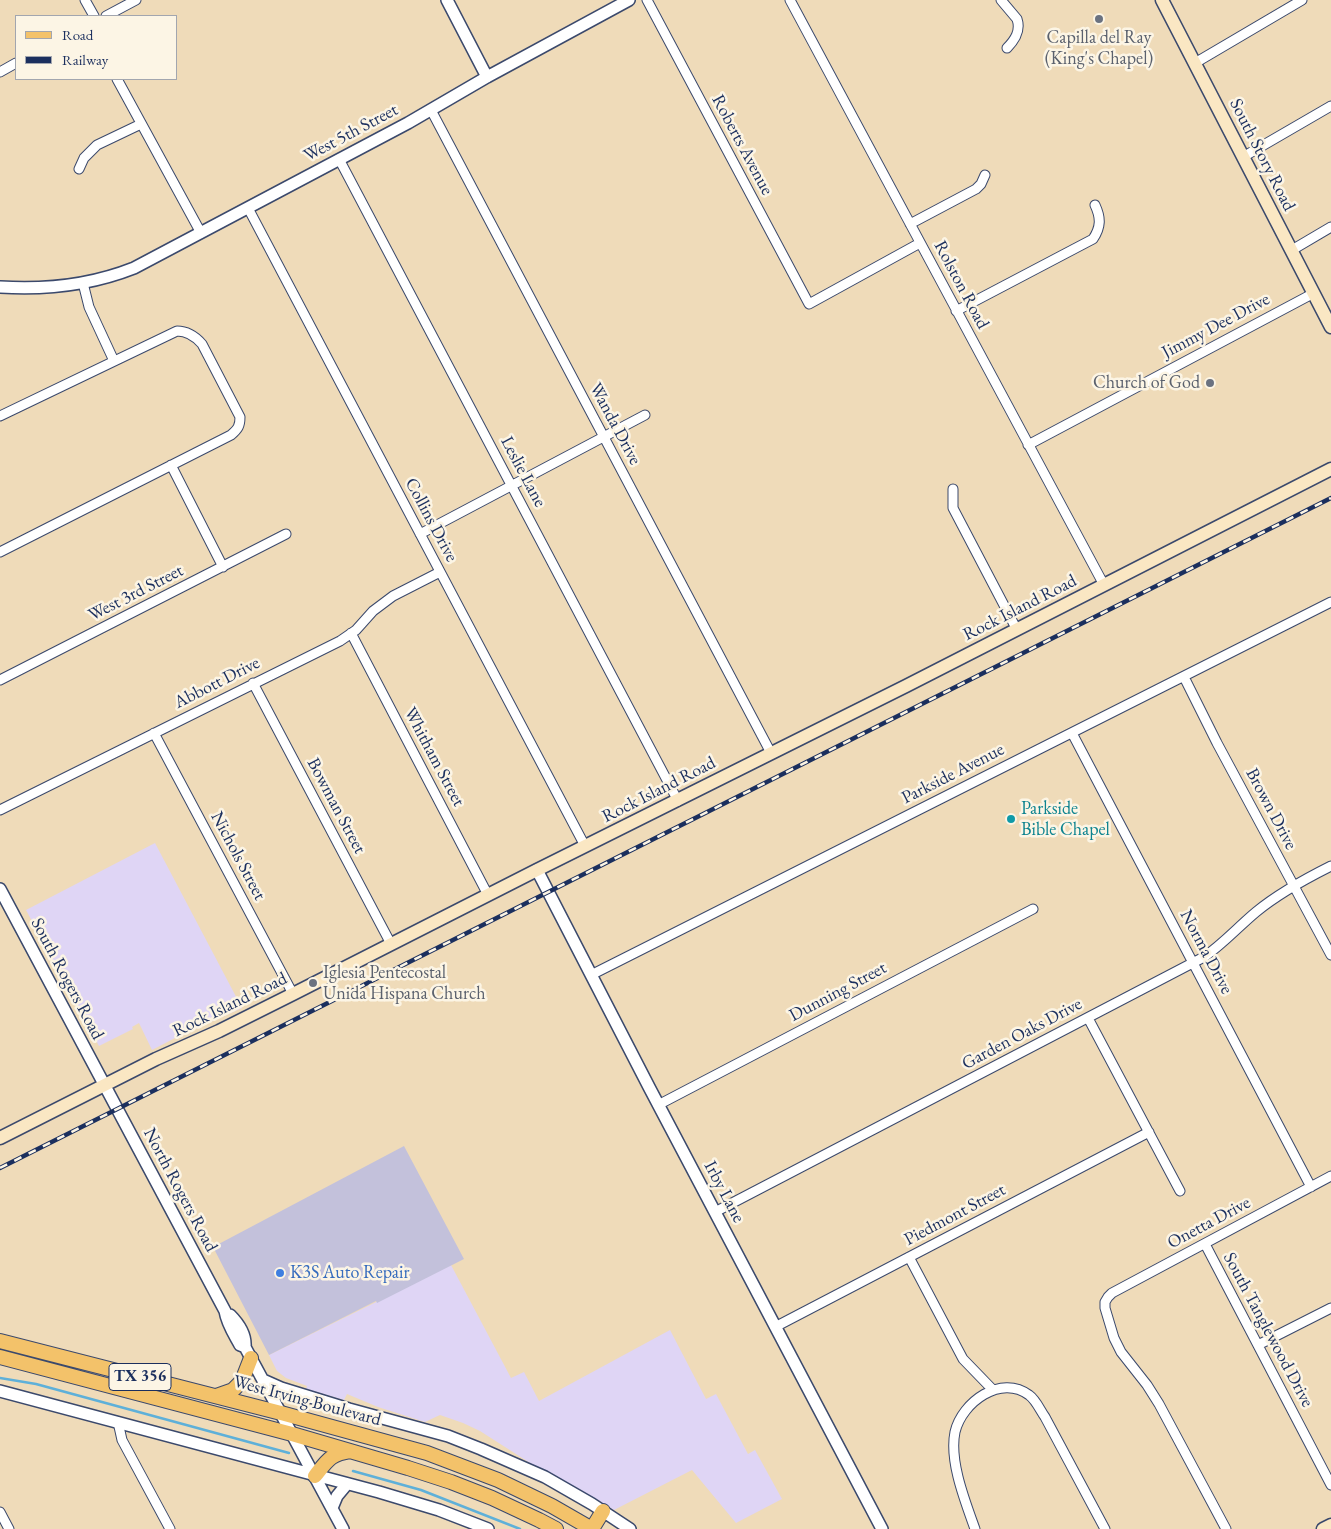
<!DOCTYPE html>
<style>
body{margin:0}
#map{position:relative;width:1331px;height:1529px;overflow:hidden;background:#efdbb9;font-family:"EB Garamond",serif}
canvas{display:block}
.legend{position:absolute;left:15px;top:15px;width:162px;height:65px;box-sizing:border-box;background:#fcf5e5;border:1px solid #a2a6af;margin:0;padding:6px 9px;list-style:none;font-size:15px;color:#1b2f5e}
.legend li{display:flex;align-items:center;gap:10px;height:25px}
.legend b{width:25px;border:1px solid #a2a6af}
</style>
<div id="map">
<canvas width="1331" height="1529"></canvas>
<ul class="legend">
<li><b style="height:6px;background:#f3c26a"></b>Road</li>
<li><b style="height:6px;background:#1b2f5e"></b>Railway</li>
</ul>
</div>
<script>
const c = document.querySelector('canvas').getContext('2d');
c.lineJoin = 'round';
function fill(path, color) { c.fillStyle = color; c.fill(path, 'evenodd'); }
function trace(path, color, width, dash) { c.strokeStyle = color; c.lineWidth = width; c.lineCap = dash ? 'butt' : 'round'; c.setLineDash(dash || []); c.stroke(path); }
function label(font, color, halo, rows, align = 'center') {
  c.font = font + ' "EB Garamond",serif'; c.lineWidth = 5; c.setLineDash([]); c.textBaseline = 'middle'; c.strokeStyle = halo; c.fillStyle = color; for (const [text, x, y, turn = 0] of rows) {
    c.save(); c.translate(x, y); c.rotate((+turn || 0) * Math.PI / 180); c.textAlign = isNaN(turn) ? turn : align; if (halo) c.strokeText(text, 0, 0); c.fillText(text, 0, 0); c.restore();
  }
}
fill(new Path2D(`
 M155 843 242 1008 177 1037 152 1050 139 1023 132 1027 133 1029 99 1046 26 910Z
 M451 1265 511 1378 524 1372 539 1401 670 1330 706 1399 716 1394 748 1454 755 1450 782 1499 736 1523 692 1470 614 1510 541 1470 480 1431 463 1423 440 1415 425 1422 378 1407 347 1394 344 1400 306 1389 307 1386 286 1378 277 1371 269 1355Z`), '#dfd5f5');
fill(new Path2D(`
 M404 1146 464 1259 377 1303 376 1301 269 1355 213 1247Z`), '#c3c1db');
trace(new Path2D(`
 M0 1378 36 1384 289 1453
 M353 1471 421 1490 520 1529`), '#5eb0d9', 2.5);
const minor = new Path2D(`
 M85 0 94 16
 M647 0 809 304 920 243
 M790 0 1104 585
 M1001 0 1017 19C1021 31 1015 40 1007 48
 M106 16 136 0
 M1195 63 1302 0
 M0 72 16 63
 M117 79 201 233
 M431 110 771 753
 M1243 157 1331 106
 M339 159 678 801
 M79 169 84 158 97 145 141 124
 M248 208 585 846
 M910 224 976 189 981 184 985 175
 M1292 250 1331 227
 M83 283 89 307 114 361
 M956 311 1093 239C1101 227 1101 218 1095 205
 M0 416 177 331C188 331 195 336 202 344L240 417C240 426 238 429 231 435L0 552
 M1028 445 1314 293
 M171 465 223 567
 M953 489V508L1017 630
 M420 534 645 415
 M351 633 488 895
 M1184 677 1217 743 1331 955
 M0 680 286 534
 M253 683 391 944
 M154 733 293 994
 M1072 733 1311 1187
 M0 810 340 641 356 630 373 611 393 596 440 572
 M591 975 1331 602
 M1088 1018 1180 1191
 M658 1105 1033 909
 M715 1212 1204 957C1223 944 1238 927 1256 912 1279 893 1305 879 1331 866
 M1205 1244 1331 1485
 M909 1257 963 1359 993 1390
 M775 1327 1149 1132
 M1258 1345 1331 1308
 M118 1422 122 1440 170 1529
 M0 1512 9 1529
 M975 1529C965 1501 949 1461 955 1432 962 1402 1001 1374 1029 1395 1036 1400 1040 1410 1045 1417L1105 1529
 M1226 1529 1159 1404 1147 1385 1121 1352 1114 1338 1105 1308V1302L1108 1297 1112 1293 1331 1176`);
const tertiary = new Path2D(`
 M447 0 487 77
 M0 287C46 290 91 285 134 268L408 123 487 77 629 0
 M537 870 649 1087 882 1529
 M0 889 225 1311C227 1324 234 1334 240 1345L245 1347
 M230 1315C238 1323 246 1335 245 1347L343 1529
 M263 1380 281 1388 349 1409 448 1436 481 1449 545 1477 592 1504 630 1529
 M0 1391 379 1492 439 1510 488 1529
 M332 1508 337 1496 347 1484`);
const secondary = new Path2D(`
 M1162 0 1331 327
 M0 1138 156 1059 219 1031 293 994 537 870 906 686 1331 469
 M1323 1529 1331 1525`);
const primary = new Path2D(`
 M0 1341 281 1413 427 1453 498 1480 552 1506 592 1529
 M0 1357 292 1434 408 1468 451 1482 492 1498 539 1520 556 1529
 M216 1396 233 1390 242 1381 251 1358
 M315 1476C327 1461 330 1454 350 1451
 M592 1529 603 1511`);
trace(minor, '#3b496c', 11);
trace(tertiary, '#3b496c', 14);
trace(secondary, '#3b496c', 15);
trace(primary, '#3b496c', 16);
trace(minor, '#fff', 9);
trace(tertiary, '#fff', 11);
trace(secondary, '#fae7c3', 12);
trace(primary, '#f3c26a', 14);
const rail = new Path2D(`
 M0 1168 1331 498`);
trace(rail, '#1b2f5e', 4.5);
trace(rail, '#fcf5e5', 2.5, [8]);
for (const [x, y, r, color] of [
 [1099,19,5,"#6b7280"],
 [1210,383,5,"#6b7280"],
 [1011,819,5,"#0f9aa8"],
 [313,983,5,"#6b7280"],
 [280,1273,5,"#3f7fe0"]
]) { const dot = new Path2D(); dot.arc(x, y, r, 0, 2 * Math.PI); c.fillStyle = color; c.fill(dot); trace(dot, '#fcf5e5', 2); }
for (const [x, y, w] of [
 [140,1377,62]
]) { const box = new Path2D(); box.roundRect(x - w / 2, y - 13.5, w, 27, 4); c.fillStyle = '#fcf5e5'; c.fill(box); trace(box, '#1b2f5e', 1); }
label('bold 16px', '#1b2f5e', null, [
 ["TX 356",140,1377]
]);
label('18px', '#5b616d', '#fcf5e5', [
 ["Capilla del Ray",1099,38],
 ["(King's Chapel)",1099,59],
 ["Church of God",1200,383,"right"],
 ["Iglesia Pentecostal",323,973,"left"],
 ["Unida Hispana Church",323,994,"left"]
]);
label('18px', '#1b2f5e', '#fcf5e5', [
 ["West 5th Street",351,133,-28],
 ["Roberts Avenue",742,145,62],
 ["South Story Road",1262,155,63],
 ["Rolston Road",961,285,62],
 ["Jimmy Dee Drive",1216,326,-28],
 ["Wanda Drive",615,424,62],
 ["Leslie Lane",523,472,62],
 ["Collins Drive",431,520,62],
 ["West 3rd Street",136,593,-27],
 ["Rock Island Road",1020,608,-27],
 ["Abbott Drive",217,683,-27],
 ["Whitham Street",434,757,62],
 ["Parkside Avenue",953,774,-27],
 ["Rock Island Road",659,790,-27],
 ["Bowman Street",336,806,62],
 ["Brown Drive",1271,809,62],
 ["Nichols Street",238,856,62],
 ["Norma Drive",1206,952,62],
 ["South Rogers Road",67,979,62],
 ["Dunning Street",838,992,-28],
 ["Rock Island Road",230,1005,-26],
 ["Garden Oaks Drive",1022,1034,-28],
 ["North Rogers Road",180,1190,62],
 ["Irby Lane",724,1192,62],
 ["Piedmont Street",955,1215,-28],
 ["Onetta Drive",1209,1223,-28],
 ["South Tanglewood Drive",1268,1330,62],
 ["West Irving Boulevard",307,1401,15]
]);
label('18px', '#0d838f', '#fcf5e5', [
 ["Parkside",1021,809],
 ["Bible Chapel",1021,830]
], 'left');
label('18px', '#366cbe', '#fcf5e5', [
 ["K3S Auto Repair",290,1273]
], 'left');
</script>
